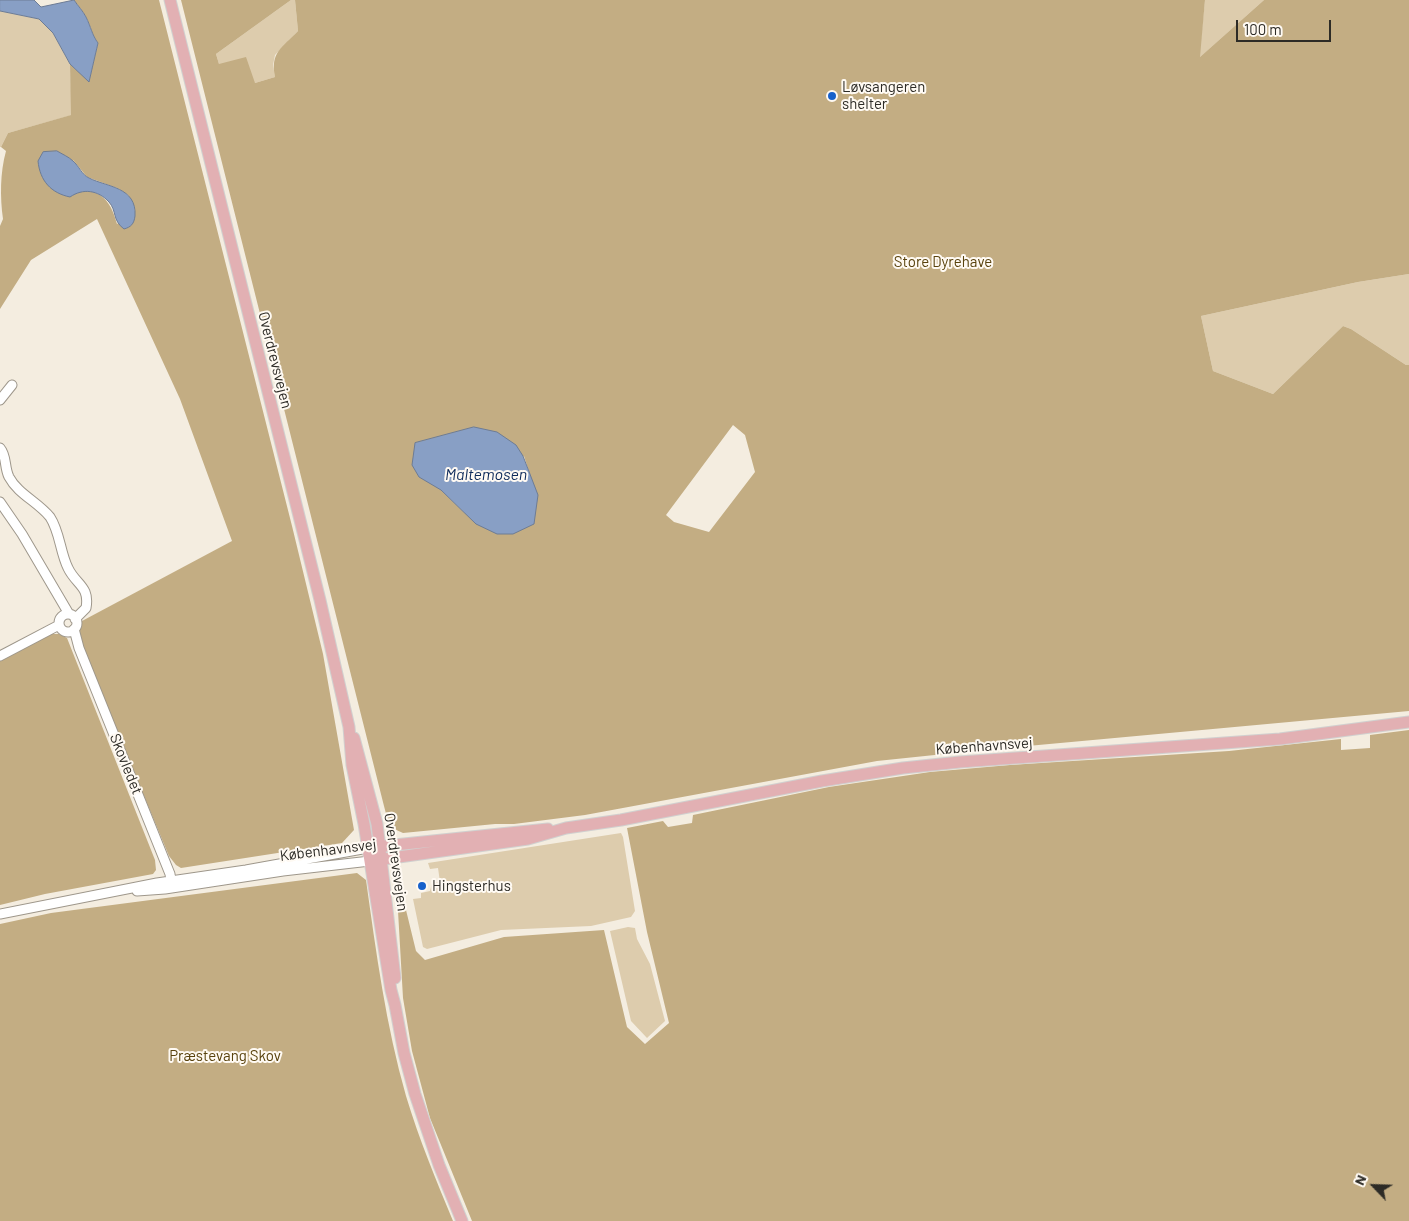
<!DOCTYPE html>
<meta charset="utf-8">
<style>
body{margin:0}
#map{position:relative;width:1409px;height:1221px;overflow:hidden;background:#f4ede0;font-family:Barlow,sans-serif}
canvas{display:block}
.north{position:absolute;left:1349px;top:1161px;width:50px;height:50px;-webkit-text-stroke:4px #fffaf3;paint-order:stroke;rotate:294deg;font-size:14px;font-weight:700;line-height:20px;text-align:center;color:#2d2b26}
.north::after{content:'';display:block;margin:auto;width:18px;height:22px;background:#2d2b26;clip-path:polygon(50% 0,100% 100%,50% 72%,0 100%)}
.scale{position:absolute;left:1236px;top:20px;width:95px;height:22px;box-sizing:border-box;border:2px solid #2d2b26;border-top:0;padding-left:6px;font-size:15px;line-height:18px;white-space:nowrap;color:#2d2b26;-webkit-text-stroke:4px #fffaf3;paint-order:stroke}
</style>
<div id="map">
<canvas width="1409" height="1221"></canvas>
<div class="north">N</div>
<div class="scale">100 m</div>
</div>
<script>
const c = document.querySelector('canvas').getContext('2d');
c.lineJoin = 'round';
function fill(path, color) { c.fillStyle = color; c.fill(path, 'evenodd'); }
function trace(path, color, width, dash) { c.strokeStyle = color; c.lineWidth = width; c.lineCap = dash ? 'butt' : 'round'; c.setLineDash(dash || []); c.stroke(path); }
function label(font, color, halo, rows, align = 'center') {
  c.font = font + ' Barlow,sans-serif'; c.lineWidth = 4; c.setLineDash([]); c.textBaseline = 'middle'; c.strokeStyle = halo; c.fillStyle = color; for (const [text, x, y, turn = 0] of rows) {
    c.save(); c.translate(x, y); c.rotate((+turn || 0) * Math.PI / 180); c.textAlign = isNaN(turn) ? turn : align; if (halo) c.strokeText(text, 0, 0); c.fillText(text, 0, 0); c.restore();
  }
}
fill(new Path2D(`
 M291 0H295L298 31 275 55 273 65 275 77 255 83 219 64 216 54Z
 M1205 0H1264L1199 58Z
 M0 11 39 19 53 33 70 64 72 115 8 133 1 147H0Z
 M1409 274V365H1406L1351 329 1343 326 1273 394 1213 371 1201 316 1358 282Z
 M621 833 623 837 635 911 631 917 591 926 501 930 427 949 423 947 413 899 421 898V893L430 891 432 883 440 882 438 868 430 869 428 863Z
 M628 927 635 928 637 939 650 964 665 1021 647 1038 631 1021 610 931Z`), '#ddccad');
fill(new Path2D(`
 M74 0H159L292 526 323 654 354 830 342 843 181 868 176 865 169 856 81 645 79 631 82 621 232 541 180 399 97 219 31 260 0 309V226L3 219C0 197 0 173 6 151L1 147 8 133 71 115 70 64 89 81 98 43C92 35 91 27 86 17 83 11 78 6 74 0ZM73 160 87 177 117 188 128 195 135 210 117 224C112 204 102 188 79 191Z
 M181 0H291L216 54 219 64 246 57 255 83 275 77C270 52 282 48 298 31L295 0H1205L1200 57 1264 0H1409V274L1358 282 1201 316 1213 371 1273 394 1343 326 1351 329 1406 365H1409V711L973 751 877 761 585 815 514 824H495L403 833C388 827 388 821 384 806ZM733 425 745 435 755 472 709 532 674 522 666 515ZM524 456 529 472 465 513 441 490Z
 M51 634H59L67 638 155 860 156 870 153 874 45 894 0 905V660Z
 M1409 730V1221H472L430 1118 412 1051 403 998 398 911 406 910 416 951 425 960 504 937 604 930 627 1027 645 1044 669 1023 647 932 627 828 663 821 668 827 692 823 693 815 829 787 930 772 1010 765 1229 751 1341 739V750L1370 748V735Z
 M357 873 366 880C376 952 386 1026 406 1096 419 1139 436 1180 453 1221H0V924L51 913Z`), '#c3ad83');
const water = new Path2D(`
 M0 0H34L41 7 74 0C78 6 83 11 86 17 91 27 92 35 98 43L89 82 70 64 53 33 39 19 0 11Z
 M57 151C62 154 69 157 73 161 79 166 82 175 89 178 107 187 137 187 135 216 134 224 131 227 124 229 112 220 117 211 109 202 98 190 83 188 70 197 51 193 40 181 38 161L43 152Z
 M474 427 497 432 516 445 523 456 538 495 534 524 513 534H497L476 524 441 490 419 477 412 465 415 443Z`);
fill(water, '#889fc5');
trace(water, '#6d7c95', 1);
const minor = new Path2D(`
 M0 400 12 385
 M0 448C7 456 4 467 9 477 18 494 38 502 50 517 60 532 60 552 68 568 76 585 90 586 86 608L75 619
 M0 502 22 534 69 614
 M59 623a9 9 0 1 1 18 0a9 9 0 1 1-18 0Z
 M74 629 79 648 170 874 172 888
 M0 656 59 625
 M137 891 165 889 283 871 370 861
 M0 914 157 883 246 870 368 848`);
const major = new Path2D(`
 M170 0 320 600 349 727 352 765 364 824 391 990 395 1005 404 1053 415 1094 439 1165 462 1221
 M354 738 377 824 395 978
 M375 847 548 829
 M370 861 528 839 566 828 621 820 822 781 903 768 960 762 1280 739 1409 722`);
trace(minor, '#9e978b', 11);
trace(major, '#d1d0cf', 13);
trace(minor, '#fff', 9);
trace(major, '#e2b0b3', 11);
for (const [x, y, r, color] of [
 [832,96,5,"#1761cb"],
 [422,886,5,"#1761cb"]
]) { const dot = new Path2D(); dot.arc(x, y, r, 0, 2 * Math.PI); c.fillStyle = color; c.fill(dot); trace(dot, '#fffaf3', 2); }
label('15px', '#2d2b26', '#fffaf3', [
 ["Løvsangeren",842,87],
 ["shelter",842,104],
 ["Hingsterhus",432,886]
], 'left');
label('15px', '#59420d', '#fffaf3', [
 ["Store Dyrehave",943,262],
 ["Præstevang Skov",225,1056]
]);
label('15px', '#2d2b26', '#fffaf3', [
 ["Overdrevsvejen",275,360,76],
 ["Københavnsvej",984,746,-4],
 ["Skovledet",126,764,68],
 ["Københavnsvej",328,850,-7],
 ["Overdrevsvejen",396,862,82]
]);
label('italic 16px', '#0e2a5a', '#fffaf3', [
 ["Maltemosen",486,475]
]);
</script>
